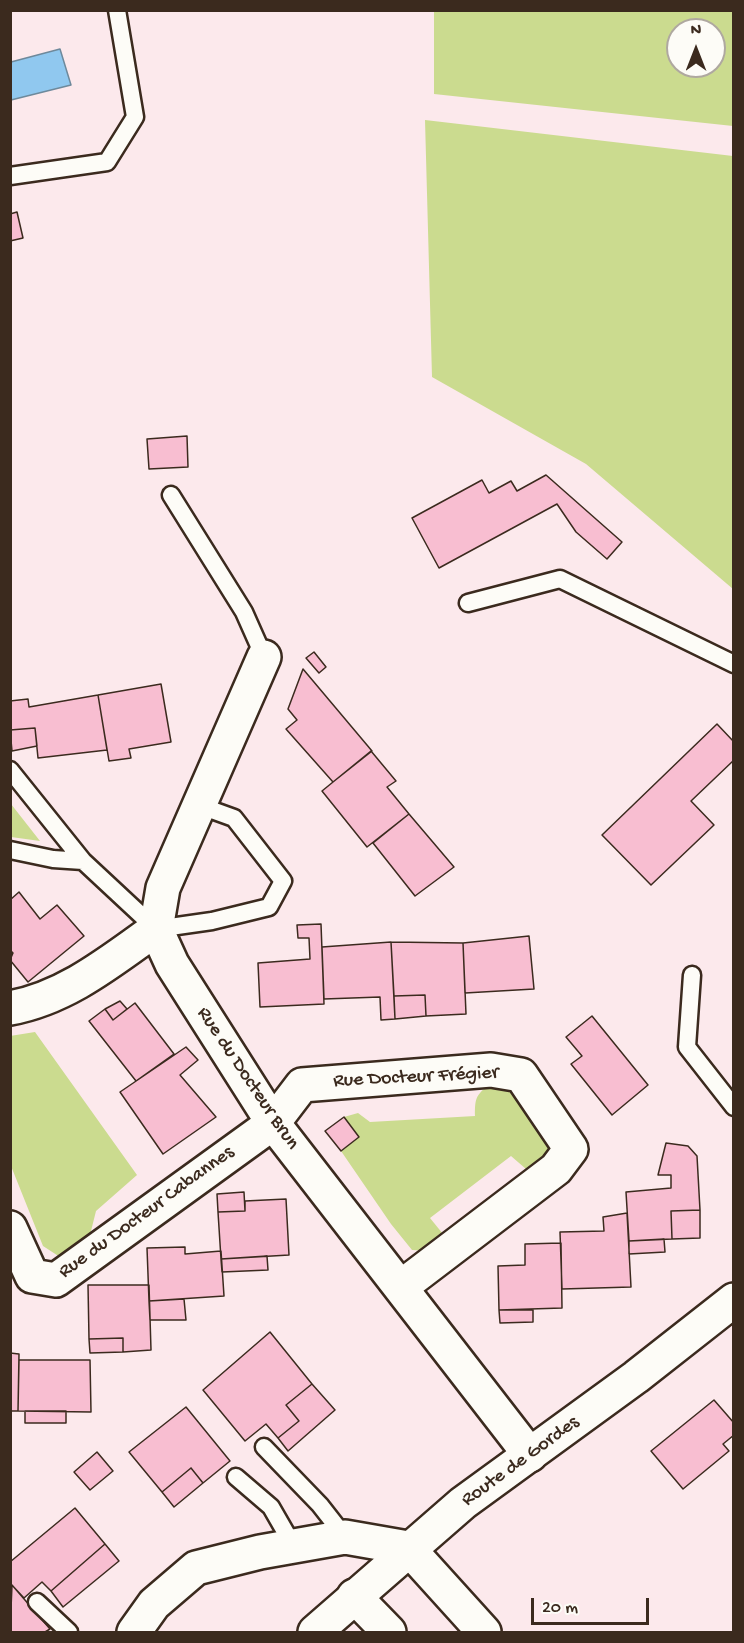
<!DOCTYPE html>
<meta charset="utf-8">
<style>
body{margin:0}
#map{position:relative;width:744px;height:1643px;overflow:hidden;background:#fce9ec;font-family:"Gochi Hand",sans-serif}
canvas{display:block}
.frame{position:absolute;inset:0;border:12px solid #3b2a1e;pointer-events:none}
.north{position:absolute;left:666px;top:18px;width:60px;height:60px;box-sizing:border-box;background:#fdfcf7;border:2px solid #afa8a0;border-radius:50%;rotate:0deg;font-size:16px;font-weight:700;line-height:24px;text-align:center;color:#3b2a1e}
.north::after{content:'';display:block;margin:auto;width:21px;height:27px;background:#3b2a1e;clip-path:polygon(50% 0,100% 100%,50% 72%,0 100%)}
.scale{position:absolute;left:531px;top:1598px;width:118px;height:27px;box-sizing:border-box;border:3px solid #3b2a1e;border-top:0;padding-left:8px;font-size:18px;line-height:21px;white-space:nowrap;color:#3b2a1e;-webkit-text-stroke:4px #fdfcf7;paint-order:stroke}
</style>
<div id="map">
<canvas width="744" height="1643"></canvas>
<div class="frame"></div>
<div class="north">N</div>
<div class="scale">20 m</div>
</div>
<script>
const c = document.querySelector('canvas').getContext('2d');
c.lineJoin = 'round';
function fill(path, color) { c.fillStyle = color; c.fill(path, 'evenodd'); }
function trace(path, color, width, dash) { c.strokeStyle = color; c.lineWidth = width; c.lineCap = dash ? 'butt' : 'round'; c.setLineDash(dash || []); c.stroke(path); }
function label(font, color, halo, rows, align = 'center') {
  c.font = font + ' "Gochi Hand",sans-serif'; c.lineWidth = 6; c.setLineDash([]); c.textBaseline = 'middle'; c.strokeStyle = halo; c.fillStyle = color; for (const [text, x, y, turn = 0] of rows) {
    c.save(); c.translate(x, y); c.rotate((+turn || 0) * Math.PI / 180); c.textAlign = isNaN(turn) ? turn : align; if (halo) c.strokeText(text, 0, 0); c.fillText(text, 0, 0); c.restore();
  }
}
fill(new Path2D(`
 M434 11H733V126L434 94ZM678 30H714V66H678Z
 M425 120 733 156V589L586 464 432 377Z
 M11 804 40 841 11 837Z
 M35 1032 137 1175 96 1211 86 1251 63 1259 43 1246 11 1166 10 1036Z
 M488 1086 512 1089 548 1148 551 1159 542 1168 526 1169 511 1156 430 1218 443 1234 442 1245 429 1251 412 1250 391 1224 341 1151 359 1137 344 1117 358 1113 370 1122 475 1116C475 1101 475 1095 488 1086Z`), '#cbdb8f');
const water = new Path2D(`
 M60 49 71 85 11 100V62Z`);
fill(water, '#90c8ef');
trace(water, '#6e899b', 1.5);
const building = new Path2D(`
 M17 212 23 238 10 241V214Z
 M187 436 188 467 149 469 147 439Z
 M546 475 622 542 607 559 576 532 557 504 439 568 412 518 482 480 489 493 511 481 517 491Z
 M314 652 326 667 319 673 306 658Z
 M303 669 372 751 333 782 286 729 297 720 288 709Z
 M161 684 171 742 129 749 131 758 109 761 98 695Z
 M98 695 107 750 38 758 35 728 10 730V701L28 699 29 707Z
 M717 724 734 742V760L691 801 714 825 651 885 602 835Z
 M35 728 37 746 12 751 10 730Z
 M371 751 396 781 387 787 409 814 367 847 322 791Z
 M409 814 454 867 415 896 373 843Z
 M19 892 40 919 57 905 84 936 28 982 10 960 13 953 10 950V900Z
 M321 924 324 1004 260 1007 258 963 310 959 309 938H298L297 925Z
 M529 936 534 989 465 993 463 943Z
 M391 942 395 1019 381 1020 380 997 324 999 322 947Z
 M391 942 463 943 466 1014 426 1016 425 995 394 996Z
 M425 995 426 1016 395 1019 394 996Z
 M120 1001 127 1009 113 1020 105 1009Z
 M135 1003 174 1054 136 1081 89 1021 105 1009 113 1020Z
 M592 1016 648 1085 612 1115 571 1064 582 1056 566 1037Z
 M186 1047 198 1060 180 1075 216 1117 163 1154 120 1092Z
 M344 1117 359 1137 341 1151 325 1131Z
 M666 1143 688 1146 697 1156 700 1210 671 1211 672 1239 629 1241 626 1192 671 1188V1175H658Z
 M244 1192 245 1211 218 1212 217 1194Z
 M286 1199 289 1255 221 1259 218 1212 245 1211V1201Z
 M700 1210V1238L672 1239 671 1211Z
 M627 1213 631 1287 562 1289 560 1232 604 1231 603 1217Z
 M664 1239 665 1252 629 1254V1241Z
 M561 1243 562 1308 499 1310 498 1266 525 1265V1244Z
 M185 1247V1254L221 1251 224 1296 149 1301 147 1248Z
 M267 1256 268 1270 222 1272 221 1259Z
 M88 1285H149L151 1350 123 1352V1338L89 1339Z
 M184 1299 186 1320H150L149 1301Z
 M499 1310H533V1322L500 1323Z
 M270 1332 312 1384 286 1405 299 1421 278 1438 266 1424 245 1441 203 1390Z
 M123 1338V1352L90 1353 89 1339Z
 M10 1353 19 1354 18 1411H10Z
 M19 1360H90L91 1412 18 1411Z
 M312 1384 335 1410 288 1451 278 1438 299 1421 286 1405Z
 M714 1400 734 1423V1435L723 1444 729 1451 683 1489 651 1451Z
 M186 1407 230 1461 203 1483 191 1468 162 1492 129 1452Z
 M25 1411H66V1423H25Z
 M97 1452 113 1471 90 1490 74 1472Z
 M191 1468 203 1483 174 1507 162 1492Z
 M75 1508 105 1544 51 1591 42 1582 24 1598 10 1583V1562Z
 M105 1544 119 1561 63 1607 51 1591Z
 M12 1585 50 1629 45 1632H10Z`);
fill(building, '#f8bed1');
trace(building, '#3b2a1e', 1.5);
const lane = new Path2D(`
 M10 176 107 162 135 117 117 10
 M171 495 244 612 264 657
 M468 603 560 579 734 664
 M10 770 83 861 156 929 212 921 269 907 283 881 234 818 198 805
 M10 850 53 859 83 861
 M692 975 687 1047 734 1107
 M264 1447 320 1505 345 1537
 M236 1477 271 1507 294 1547
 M37 1602 69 1632`);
const street = new Path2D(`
 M264 657 163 888 156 929 172 964 273 1123 530 1455
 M10 1008C66 998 111 961 156 929
 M10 1228 32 1276 56 1280 273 1123 302 1085 491 1070 521 1075 571 1149 556 1169 401 1287
 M354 1596 389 1632
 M134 1632 154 1604 196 1568 260 1552 345 1537 408 1548 484 1632`);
const secondary = new Path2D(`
 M315 1632 463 1503 636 1377 734 1300`);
trace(lane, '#3b2a1e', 21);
trace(street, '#3b2a1e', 38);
trace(secondary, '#3b2a1e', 38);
trace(lane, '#fdfcf7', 16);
trace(street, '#fdfcf7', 33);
trace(secondary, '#fdfcf7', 33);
label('20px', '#3b2a1e', '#fdfcf7', [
 ["Rue Docteur Frégier",416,1078,-3],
 ["Rue du Docteur Brun",247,1079,56],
 ["Rue du Docteur Cabannes",147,1213,-36],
 ["Route de Gordes",521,1462,-36]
]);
</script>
